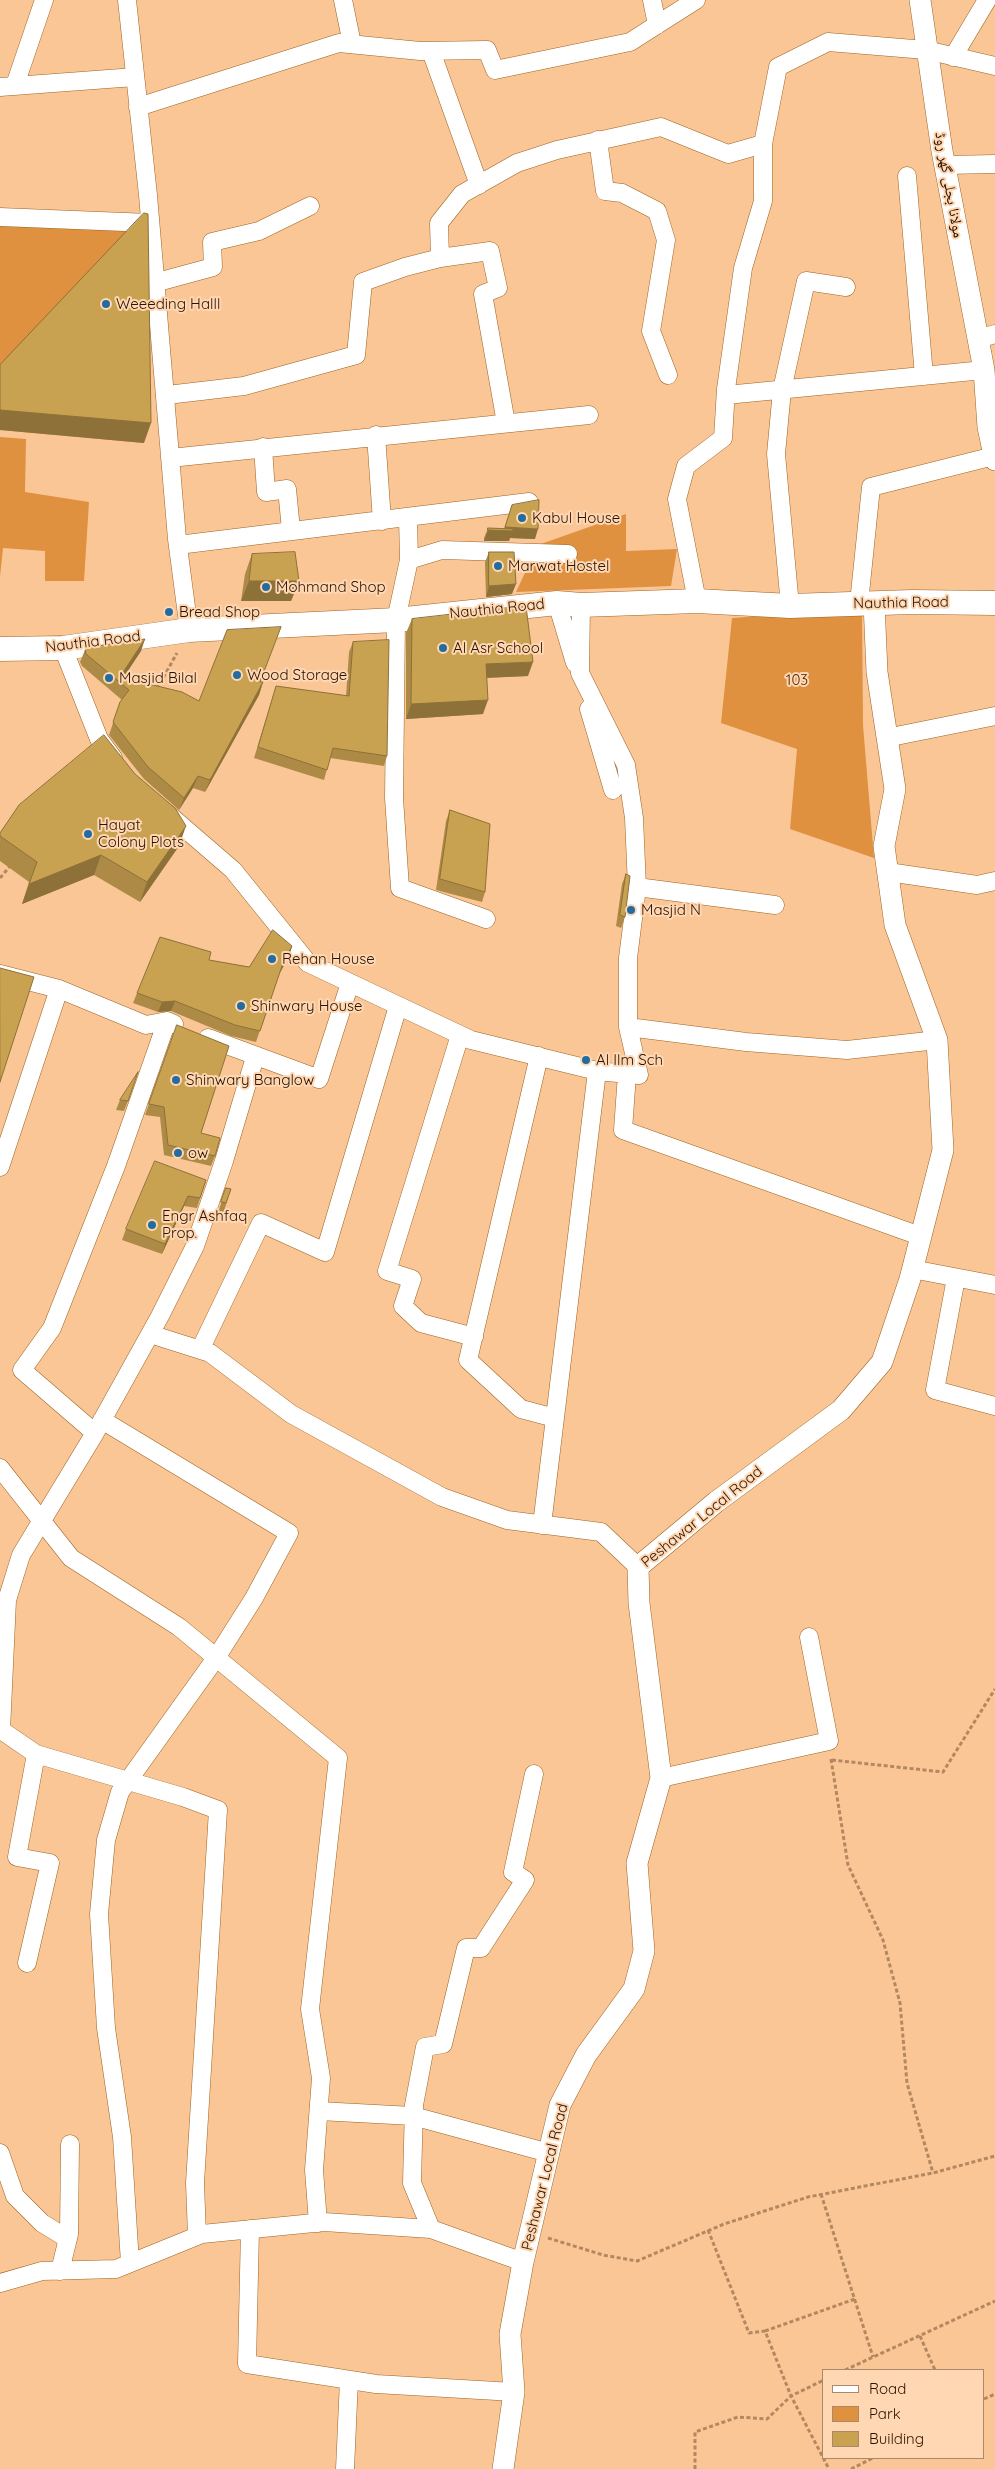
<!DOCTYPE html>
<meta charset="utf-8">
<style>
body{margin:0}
#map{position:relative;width:995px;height:2469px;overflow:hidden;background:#fbc695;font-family:Quicksand,sans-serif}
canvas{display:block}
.legend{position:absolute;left:822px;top:2369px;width:162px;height:90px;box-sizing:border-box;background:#ffd7b2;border:1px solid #aa896b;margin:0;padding:6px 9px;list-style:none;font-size:15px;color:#2b1300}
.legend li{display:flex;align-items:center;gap:10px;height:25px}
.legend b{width:25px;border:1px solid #aa896b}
</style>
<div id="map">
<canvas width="995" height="2469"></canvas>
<ul class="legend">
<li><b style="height:6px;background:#fff"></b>Road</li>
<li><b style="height:14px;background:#df913f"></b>Park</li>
<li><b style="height:14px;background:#c9a251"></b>Building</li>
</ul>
</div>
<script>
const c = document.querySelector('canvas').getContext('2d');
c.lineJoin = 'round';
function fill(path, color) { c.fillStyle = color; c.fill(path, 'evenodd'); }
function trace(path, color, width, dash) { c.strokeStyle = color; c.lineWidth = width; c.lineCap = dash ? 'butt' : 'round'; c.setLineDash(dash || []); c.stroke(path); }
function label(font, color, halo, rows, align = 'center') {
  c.font = font + ' Quicksand,"Noto Naskh Arabic",sans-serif'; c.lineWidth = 4; c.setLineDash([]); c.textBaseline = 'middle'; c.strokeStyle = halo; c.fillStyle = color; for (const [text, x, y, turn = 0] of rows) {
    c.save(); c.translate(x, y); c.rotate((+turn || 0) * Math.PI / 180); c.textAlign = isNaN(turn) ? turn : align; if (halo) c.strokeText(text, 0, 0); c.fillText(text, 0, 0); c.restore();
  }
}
fill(new Path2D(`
 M0 226 141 229 144 443 0 430Z
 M0 437 26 439 25 492 89 502 84 581H45V551L3 548 0 577Z
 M626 514V551L677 549 671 586 516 592 538 545Z
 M862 609 863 725 874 858 790 829 797 749 721 723 732 618Z`), '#df913f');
const minor = new Path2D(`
 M127 0 148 195 177 539 189 630
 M343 0 352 44
 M652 0 657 25
 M431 51 479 185
 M953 57 987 0
 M15 85 44 0
 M0 87 135 77
 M138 107 339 43 420 51 487 50 495 70 630 42 696 0
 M598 140 605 191 622 193 657 211 666 240 651 331 668 375
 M945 165 995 164
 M907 176 924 376
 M0 217 150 223
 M440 258 490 251 498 288 483 294 506 423
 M154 283 213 267 212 242 259 231 310 206
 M978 339 995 334
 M167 395 244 386 356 355 363 282 405 267 440 258 439 223 462 194 517 163 557 150 661 127 728 154 763 144 778 67 828 42 926 50 995 66
 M726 395 984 370
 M376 435 382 521
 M263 447 266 492 287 489 291 530
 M170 458 589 415
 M408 518 409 560 396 620 394 798 400 888 486 919
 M178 545 529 502
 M409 560 442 550 568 554
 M697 601 677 499 686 466 723 438 726 389 743 268 763 201V144
 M557 603 575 663
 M859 603 871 487 994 456
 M581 605 580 673 626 765 634 818 637 887 628 958V1027
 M790 606 776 454 782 390 806 281 846 287
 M63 648 99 739 113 758
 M589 709 613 790
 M886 738 995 716
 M168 814 233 870 308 963 471 1040 597 1071 639 1075 628 1027 746 1042 847 1050 937 1040
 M888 872 977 885 995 881
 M637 887 775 905
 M0 974 59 989 146 1025 167 1021 174 1024
 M460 1035 387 1271 412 1279 403 1306 421 1323 474 1337
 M208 1038 319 1079 350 983
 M539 1056 468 1360 521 1409 555 1418
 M627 1074 623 1130 920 1236
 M0 1167 59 989
 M912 1269 995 1285
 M956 1278 935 1390 995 1406
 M150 1334 210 1353 291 1414 442 1497 507 1520 601 1532 638 1567
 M200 1350 261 1223 325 1252 398 1006
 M102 1420 289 1533 254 1598 216 1658 120 1792 106 1840 99 1914 106 2028 122 2137 130 2263
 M95 1433 22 1370 52 1328 116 1166 167 1021
 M0 1468 71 1558 179 1627 338 1758 310 2009 321 2078 314 2170 318 2223
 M542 1525 597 1071
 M661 1778 829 1741 809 1637
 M27 1963 50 1863 17 1857 36 1754
 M319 2111 413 2116 549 2153
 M0 2153 15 2196 42 2223 68 2239
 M250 2229 247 2364 376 2384 514 2392
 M431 2229 412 2183 414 2105 425 2047 443 2044 466 1948H481L525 1880 513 1872 534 1774
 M197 2236 195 2183 218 1810 183 1797 36 1754 1 1730 7 1600 21 1555 95 1433 160 1316 195 1246 224 1161 255 1057
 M60 2271 69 2234 70 2144
 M0 2283 42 2271 116 2269 202 2234 324 2222 431 2229 523 2262
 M345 2469 349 2380`);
const tertiary = new Path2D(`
 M920 0 942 151 984 370 988 427 995 460
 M503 2469 514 2392 510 2334 523 2262 560 2105 586 2055 634 1989 644 1951 637 1863 661 1778 639 1603 638 1567 716 1502 841 1410 882 1362 910 1279 943 1150 937 1040 895 925 884 846 895 789 877 672 874 603`);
const secondary = new Path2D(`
 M0 649 63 648 189 630 396 620 557 603 581 605 697 601 790 606 912 602 995 603`);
trace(minor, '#9e6321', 19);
trace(tertiary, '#9e6321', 22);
trace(secondary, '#9e6321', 25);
trace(new Path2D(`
 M157 689 177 653
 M0 878 11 865
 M831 1759 848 1865 883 1940 900 2003 907 2083 933 2173
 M832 1760 943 1772 995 1689
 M821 2194 873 2357
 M708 2230 749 2333 765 2331 791 2396 829 2469
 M548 2238 603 2255 637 2261 724 2224 808 2197 933 2173 995 2156
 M765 2331 855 2299
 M920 2336 935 2370
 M845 2370 995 2301
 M984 2399 995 2394
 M695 2469V2432L738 2417 767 2419 791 2396 824 2380
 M851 2469 873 2458`), '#b38861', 3, [4, 2.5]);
trace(minor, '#fff', 18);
trace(tertiary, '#fff', 21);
trace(secondary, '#fff', 24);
fill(new Path2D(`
 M512 505 535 539 510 538 509 541H484V538L488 528 504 529Z
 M489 552 512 594 486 597 485 562Z
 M252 554 299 581 291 601H241L245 574Z
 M412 619 528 676 487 678 483 714 406 719V633Z
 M353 642 387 756 384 766 330 758 324 780 254 758 276 686 346 696 349 652Z
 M85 650 141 651 123 677 199 701 260 682H263L259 695 205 792 193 788 179 810 144 779 109 735 120 702 122 700 82 666 80 662Z
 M450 810 485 892 482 902 436 890 446 821Z
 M0 833 179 846 140 902 94 875 22 904 29 882 0 861Z
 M626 874 625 917 621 928 616 926 622 884Z
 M292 946 289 956 280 972 256 1042 231 1036 171 1011 158 1012 133 1003 137 993 209 960 249 967Z
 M177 1025 201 1133 215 1156 211 1166 164 1155 160 1117 145 1115Z
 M120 1100 128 1101 124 1111 116 1110Z
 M206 1180 197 1208 184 1206 162 1254 122 1240 126 1229Z
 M226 1188 231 1189 223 1214 218 1213Z`), '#ad8b46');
fill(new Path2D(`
 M0 410 151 423 144 443 0 430Z
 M505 527 538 529 535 539 510 538 509 541H484L488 530 504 531Z
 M249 581H299L291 601H241Z
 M516 584 512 594 486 597 489 586Z
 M145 639 141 651 120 683V677Z
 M533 662 528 676 480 678 486 664Z
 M263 682 259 695 205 792 210 780Z
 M488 700 483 714 406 719 411 704Z
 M198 776 193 788 179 810 184 798Z
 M186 826 179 846 140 902 147 882Z
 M101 855 94 875 22 904 29 884Z
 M292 946 289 956 280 973 283 963Z
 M175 1001 171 1011 158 1012 162 1002Z
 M188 1196 184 1206 162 1254 165 1244Z`), '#8d7139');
const building = new Path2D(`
 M144 213 148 214 151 423 0 410V365Z
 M539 500 538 529 505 527 512 505Z
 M488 528 513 529V531L488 530Z
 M295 552 299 581H249L252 554Z
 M489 552H514L516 584 489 586Z
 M526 606 533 662 486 664 488 700 411 704 412 619Z
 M281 627 260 682H263L210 780 198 776 184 798 148 767 113 722 120 702 129 690 86 654 85 650 89 647 145 639 120 677 182 692 199 701 227 630Z
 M389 640 387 756 333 748 327 770 258 747 276 686 349 696 353 642Z
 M104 735 135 774 175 808 186 826 147 882 101 855 29 884 37 862 0 836V833L19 805Z
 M450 810 490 824 485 892 440 879Z
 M626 874 630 876 625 917 620 915Z
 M273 930 292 946 283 963 260 1031 235 1025 175 1001 162 1002 137 993 160 937 211 952 209 960 249 967Z
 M0 968 34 977 0 1082Z
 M177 1025 229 1046 201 1133 220 1138 215 1156 168 1145 164 1107 149 1104Z
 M138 1072 128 1101 120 1100Z
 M155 1161 206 1180 200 1198 188 1196 165 1244 126 1229Z
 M226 1188 231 1189 226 1203 221 1202Z`);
fill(building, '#c9a251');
trace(building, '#8d7139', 1);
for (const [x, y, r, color] of [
 [106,304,5,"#236ca0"],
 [522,518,5,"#236ca0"],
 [498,566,5,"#236ca0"],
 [266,587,5,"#236ca0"],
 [169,612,5,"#236ca0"],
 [443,648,5,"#236ca0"],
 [237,675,5,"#236ca0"],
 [109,678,5,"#236ca0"],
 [88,834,5,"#236ca0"],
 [631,910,5,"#236ca0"],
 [272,959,5,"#236ca0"],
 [241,1006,5,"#236ca0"],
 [586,1060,5,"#236ca0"],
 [176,1080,5,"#236ca0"],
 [178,1153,5,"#236ca0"],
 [152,1225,5,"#236ca0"]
]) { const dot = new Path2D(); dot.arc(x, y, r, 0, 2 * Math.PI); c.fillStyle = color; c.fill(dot); trace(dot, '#ffd7b2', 2); }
label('15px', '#2b1300', '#ffd7b2', [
 ["مولانا بجلی گھر روڈ",949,185,80],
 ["Nauthia Road",901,603,-1],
 ["Nauthia Road",497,609,-6],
 ["Nauthia Road",93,642,-7],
 ["Peshawar Local Road",702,1517,-39],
 ["Peshawar Local Road",545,2177,-76]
]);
label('15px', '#2b1300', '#ffd7b2', [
 ["Weeeding Halll",116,304],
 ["Kabul House",532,518],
 ["Marwat Hostel",508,566],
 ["Mohmand Shop",276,587],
 ["Bread Shop",179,612],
 ["Al Asr School",453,648],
 ["Wood Storage",247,675],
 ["Masjid Bilal",119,678],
 ["Hayat",98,825],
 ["Colony Plots",98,842],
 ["Masjid N",641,910],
 ["Rehan House",282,959],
 ["Shinwary House",251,1006],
 ["Al Ilm Sch",596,1060],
 ["Shinwary Banglow",186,1080],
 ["ow",188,1153],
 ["Engr Ashfaq",162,1216],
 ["Prop.",162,1233]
], 'left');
label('15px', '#492904', '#ffd7b2', [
 ["103",797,680]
]);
</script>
